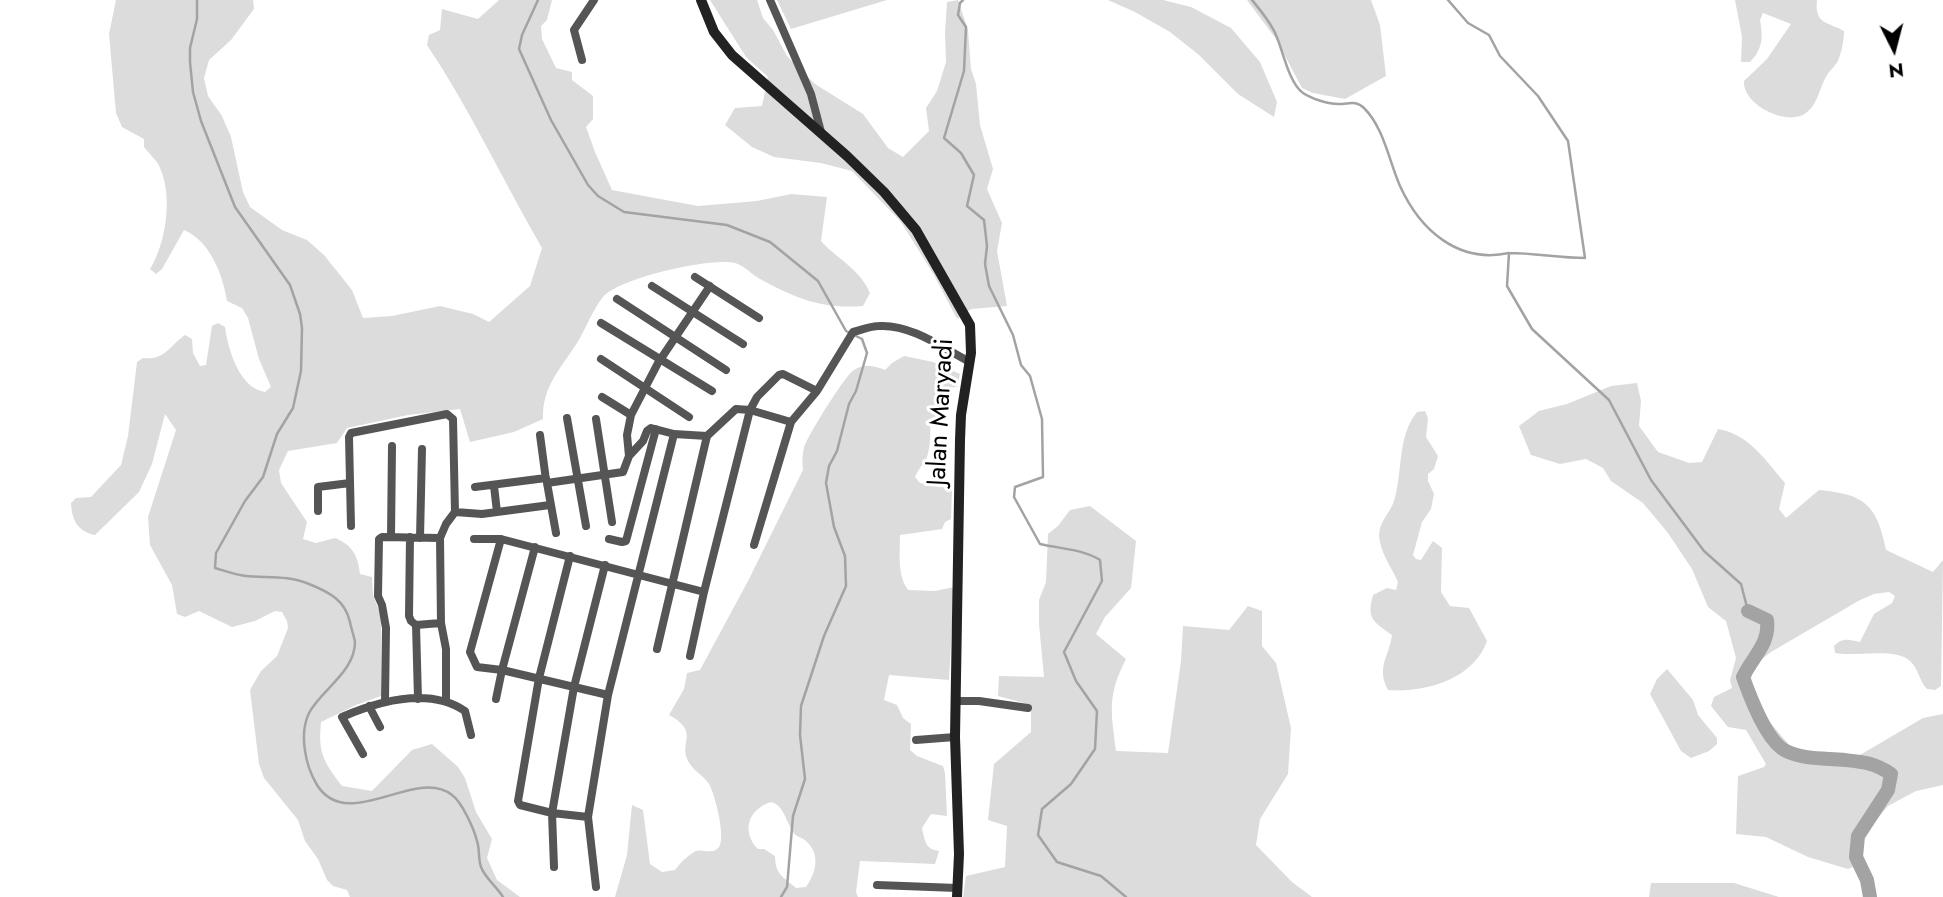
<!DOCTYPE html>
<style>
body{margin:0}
#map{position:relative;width:1943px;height:897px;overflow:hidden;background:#fff;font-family:Jost,sans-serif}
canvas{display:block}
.north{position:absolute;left:1859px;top:14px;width:70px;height:70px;-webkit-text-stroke:5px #fff;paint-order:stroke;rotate:174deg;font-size:19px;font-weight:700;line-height:28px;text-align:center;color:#000}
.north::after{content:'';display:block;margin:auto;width:24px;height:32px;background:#000;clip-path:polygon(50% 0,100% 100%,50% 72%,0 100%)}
</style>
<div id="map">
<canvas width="1943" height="897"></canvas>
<div class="north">N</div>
</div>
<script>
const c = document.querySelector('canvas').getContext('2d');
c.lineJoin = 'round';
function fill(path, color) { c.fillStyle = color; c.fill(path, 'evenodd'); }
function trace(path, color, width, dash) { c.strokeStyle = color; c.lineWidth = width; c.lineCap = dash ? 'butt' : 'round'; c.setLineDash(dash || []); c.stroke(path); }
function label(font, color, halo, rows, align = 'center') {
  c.font = font + ' Jost,sans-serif'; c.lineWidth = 6; c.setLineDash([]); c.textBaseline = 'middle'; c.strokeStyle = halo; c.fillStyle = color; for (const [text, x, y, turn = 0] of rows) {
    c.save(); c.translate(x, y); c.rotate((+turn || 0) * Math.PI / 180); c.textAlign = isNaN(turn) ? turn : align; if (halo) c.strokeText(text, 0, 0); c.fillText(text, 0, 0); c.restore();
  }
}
fill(new Path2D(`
 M116 0H253L254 9 231 40 209 60 204 78 208 96 222 116 231 137 243 192 250 207 282 230 307 240 324 255 352 290 363 318 392 316 440 306 473 314 489 322 530 286 542 248C503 181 470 109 427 45L429 35 440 30 442 9 478 19 499 0H552L547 20 541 26 542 39 556 68 572 72V80L593 96V119L586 127 595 152 612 190 698 206 757 201 791 194 827 197 821 241C837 259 860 269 870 293L863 306C822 309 797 299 762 280 753 276 744 265 735 263 711 257 619 278 603 297 594 308 587 325 580 338 563 367 542 384 543 419L514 432 470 442 460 409 408 415 347 428 337 443 288 451 279 470 281 483 307 522 303 539 316 543 335 538C352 545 358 555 360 574L372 577 373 595 381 616V696L356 705 321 722C318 753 323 761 342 786L372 791 412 750 432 744 458 767 465 778 476 812 492 839 487 858 497 880 520 897H350L347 890 333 886 327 880 318 859 305 841 298 820 264 778 259 764 250 690 261 671 277 656 288 628 287 621 282 612 275 611 255 621 232 627 199 611 185 617 177 614 172 585 150 545 148 517 176 430 165 414 152 464 139 492 95 535C77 531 72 520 71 503L76 498 91 497 121 465 128 436 137 362 143 358C165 361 170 345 185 335L192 339 193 353 200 366 206 365 212 326 218 323 225 327C228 349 239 388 265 392L271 387 259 359 248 318 242 308 227 301C223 275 210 241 184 230L162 269 156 274 150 269C166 243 173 197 160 168 157 160 149 154 144 147V139L122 127 116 113 109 34Z
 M710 0H757L763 18 773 30 787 56 815 84 863 114 888 148 903 157 929 131 926 108 937 91 946 62 945 33 947 2 958 0 968 30 971 69 976 84 980 125 993 169 987 189 1002 223 997 251 1007 306 971 309 957 319 934 275 901 222 852 171 821 163 774 157 752 147 725 125 735 108 762 106 768 77 746 57Z
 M777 0H887L791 29Z
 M1108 0H1163L1191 7 1231 28 1260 62 1277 102 1274 117 1238 94 1199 55 1170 32 1135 12Z
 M1247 0H1371L1380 25 1386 76 1345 99 1313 93 1302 88 1276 39Z
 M1735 0H1817C1814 25 1829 22 1844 31 1844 39 1842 50 1839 58 1837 65 1831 69 1827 75 1819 88 1819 103 1806 113 1788 127 1742 105 1744 81L1767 59 1791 24 1763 13 1760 20C1763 37 1763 49 1750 62H1741L1742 37Z
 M904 356 933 362 960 374 957 387 944 388 940 422 930 425C931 435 930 453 925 461 921 467 918 470 915 477L920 483 952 489 951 519 945 522 942 529 900 535C900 553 897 575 908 590L935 591 954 587 949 680 889 675 884 700 897 705 903 718 911 724 910 750 917 756 943 766 945 773 947 816 931 814 922 828C925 841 925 849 939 851L935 864 860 861 856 892 858 897H615L627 855 632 805 643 810 650 864 662 872 675 870C680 863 686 857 694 852 702 847 712 856 719 847 726 838 715 794 709 784 704 776 695 772 690 764 676 743 702 733 669 715L684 689 687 673 700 670 748 581 803 470C802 462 802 455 804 448 806 438 846 374 854 370 865 363 874 366 885 370L892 363ZM771 802C784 805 786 822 793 832 796 837 802 837 806 841 821 854 816 873 806 887L796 888C783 877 775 874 775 856L764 849H758C741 832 748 809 771 802Z
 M1637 383 1641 401 1639 426 1658 452 1689 463 1702 462 1718 429C1749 434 1766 461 1785 483L1779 509 1786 518 1819 490C1865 494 1877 505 1886 550L1933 572 1943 560 1941 686 1935 690 1927 689C1919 681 1919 669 1910 661 1895 647 1855 657 1835 653L1834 646C1843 637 1849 640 1860 642L1874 614 1892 603 1895 596 1889 592 1874 594 1860 600 1771 652 1753 666 1751 680 1768 720 1790 746 1804 752 1860 755 1923 718 1943 714V785L1916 791 1888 806 1862 837 1861 863 1848 869 1808 857 1766 837 1736 834 1738 776 1764 767 1766 764 1746 730 1728 727 1711 706 1714 697 1732 688 1730 680 1736 658 1726 621 1708 607 1692 569 1668 533 1643 503 1611 481 1603 468 1586 459 1560 464 1531 455 1519 426 1539 411 1567 404 1611 386Z
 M1425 411 1428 418 1426 437 1438 456 1434 469 1428 474V481L1434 494 1431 509 1422 522 1413 555 1416 559 1421 560 1433 541 1442 548 1441 592 1450 606 1469 608 1487 641C1474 679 1425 693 1388 690 1376 667 1389 657 1392 635 1374 622 1366 619 1373 595L1387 588 1396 590 1398 582C1392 568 1383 557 1380 542 1376 523 1389 516 1394 501 1403 472 1397 436 1417 412Z
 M1090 506 1136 541 1131 588 1105 617 1096 634 1126 659C1107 696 1111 711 1116 751L1168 753 1181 661 1183 626 1229 630 1248 606 1262 611V646L1276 663 1291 728 1288 774 1260 819 1256 845 1292 882 1312 897H963L966 876 1005 867 1007 826 988 820 994 764 1031 732V705L998 696 999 676 1044 677 1039 624V600L1046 582 1048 534 1058 526 1070 510Z
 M1667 669 1693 700 1698 715 1717 738V744L1709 751 1691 758 1681 751 1650 694 1657 679Z
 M1651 883H1734L1779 897H1649Z`), '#dcdcdc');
trace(new Path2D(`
 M197 0V19L190 48V62L193 92 201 121 235 207 290 285 300 314 302 328 301 371 293 408 277 434 263 477 245 501 216 553 215 568C225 571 236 575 246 576 267 578 289 575 309 584 329 592 345 600 350 622 351 628 354 636 355 642 355 672 321 690 309 713 299 734 305 765 317 785 348 834 416 766 452 795 462 802 474 829 477 841 480 850 478 859 481 867 485 878 497 887 503 897
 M538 0 522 35 519 49 551 120 588 185 598 196 624 212 727 225 770 242 818 281 846 331 862 339 867 353 856 391 849 404 837 451 829 466 826 483 834 527 845 556 846 586 824 636 801 706 800 735 805 779 793 816 787 887 781 897
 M963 0 960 3 958 15 966 27 964 71 944 138 961 153 974 175 967 206 984 220 987 246 985 264 989 286 1013 335 1021 365 1030 376 1042 419 1043 477 1015 487 1014 497 1040 544C1061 549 1083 549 1100 560L1102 581 1064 652 1076 681 1097 711 1095 749 1071 784 1042 809 1038 835 1057 862 1101 876 1126 897
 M1252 0C1261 11 1271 23 1276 35 1283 51 1289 83 1303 93 1312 99 1328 104 1339 104 1349 104 1356 100 1364 108 1384 128 1389 161 1400 186 1420 230 1458 264 1509 253
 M1448 0 1468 23 1489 35 1500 56 1538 96 1568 141 1585 258C1559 258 1535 253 1509 253L1507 286 1532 329 1609 400 1651 480 1704 551 1741 584 1748 611`), '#a3a3a3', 2.5);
trace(new Path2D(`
 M1748 611 1767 620C1770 644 1753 656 1743 677 1750 697 1767 742 1786 751 1804 760 1826 758 1845 760 1864 762 1875 763 1891 774L1888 790 1858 836 1856 857 1867 880 1870 897`), '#a3a3a3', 14);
trace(new Path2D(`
 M770 0 811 94 821 132
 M582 60 574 30 594 0
 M695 277 759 318
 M652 286 743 344
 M617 299 726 370
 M601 323 712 391
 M601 359 689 417
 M602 397 631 415
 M567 418 586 526
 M596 419 612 522
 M540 435 546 480
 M629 456 627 435 631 415 658 363 710 286
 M494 486 497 512
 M475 487 546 478
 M318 511V487L350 483
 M351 526 349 437 351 433 447 414 453 419 455 512
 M556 533 547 483 623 472 629 456 643 441 647 431 651 428 674 434
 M391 537 392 446
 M410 537 409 616 411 621 416 625 418 699
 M420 538 422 449
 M474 539H501
 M609 539 622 542 626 541 656 429
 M754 545 791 422 817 391 853 332C862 330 870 326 879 326 911 324 943 348 970 362
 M535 547 502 670 608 695
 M570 556 539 678 518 801 520 805 552 813 588 817 596 887
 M416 625 441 623
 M657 649 707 436 736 409 750 410 791 422
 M690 656 704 592
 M496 699 502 670 477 667 470 652 501 539 704 592 750 410 757 397 779 375 783 374 817 391
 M385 701 386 628 382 605 378 596 379 539 382 537 440 538
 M446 701V649L441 623 440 538 446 524 455 512 482 514 550 505
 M956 701H979L1028 708
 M369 706 380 727
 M916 740 955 737
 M363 754 342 717C379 701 429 687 465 711L471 735
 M588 817 608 695 674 434 707 436
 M554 867 552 813 574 687 605 565
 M877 885 957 888`), '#555', 8);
trace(new Path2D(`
 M701 0 714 32 732 55 847 156 884 192 916 230 970 325 971 353 961 415 960 440 955 737 959 854 957 897`), '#222', 10);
label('26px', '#000', '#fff', [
 ["Jalan Maryadi",942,412,-87]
]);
</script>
